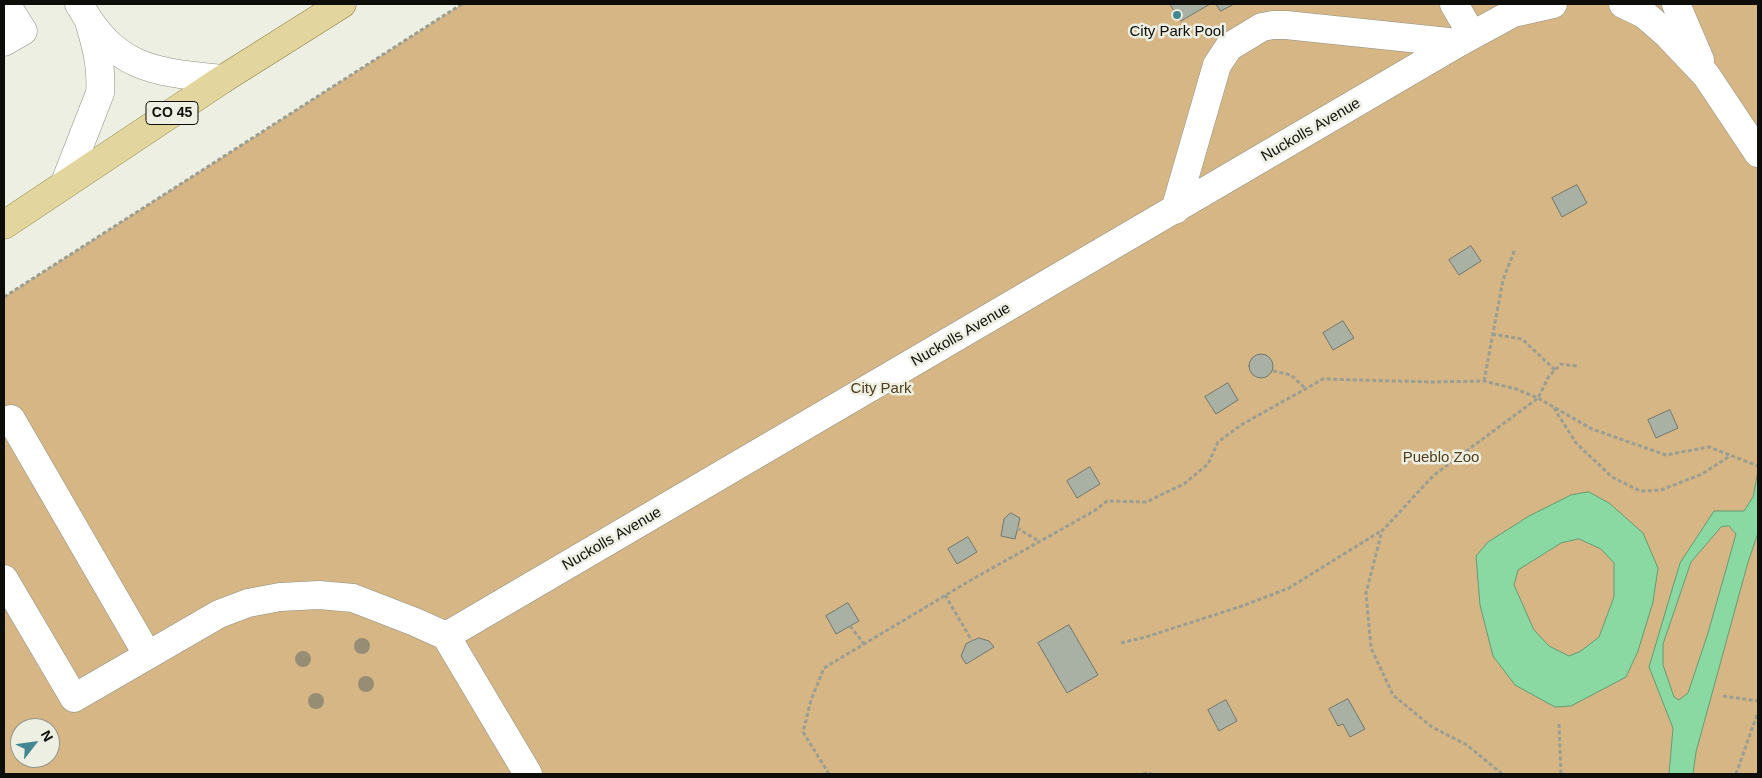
<!DOCTYPE html>
<style>
body{margin:0}
#map{position:relative;width:1762px;height:778px;overflow:hidden;background:#ecefe1;font-family:Helvetica,sans-serif}
canvas{display:block}
.frame{position:absolute;inset:0;border:5px solid #0d0e0a;pointer-events:none}
.north{position:absolute;left:10px;top:718px;width:50px;height:50px;box-sizing:border-box;background:#ecefe1;border:1px solid #93958b;border-radius:50%;rotate:60deg;font-size:14px;font-weight:700;line-height:20px;text-align:center;color:#0d0e0a}
.north::after{content:'';display:block;margin:auto;width:18px;height:22px;background:#428893;clip-path:polygon(50% 0,100% 100%,50% 72%,0 100%)}
</style>
<div id="map">
<canvas width="1762" height="778"></canvas>
<div class="frame"></div>
<div class="north">N</div>
</div>
<script>
const c = document.querySelector('canvas').getContext('2d');
c.lineJoin = 'round';
function fill(path, color) { c.fillStyle = color; c.fill(path, 'evenodd'); }
function trace(path, color, width, dash) { c.strokeStyle = color; c.lineWidth = width; c.lineCap = dash ? 'butt' : 'round'; c.setLineDash(dash || []); c.stroke(path); }
function label(font, color, halo, rows, align = 'center') {
  c.font = font + ' Helvetica,sans-serif'; c.lineWidth = 5; c.setLineDash([]); c.textBaseline = 'middle'; c.strokeStyle = halo; c.fillStyle = color; for (const [text, x, y, turn = 0] of rows) {
    c.save(); c.translate(x, y); c.rotate((+turn || 0) * Math.PI / 180); c.textAlign = isNaN(turn) ? turn : align; if (halo) c.strokeText(text, 0, 0); c.fillText(text, 0, 0); c.restore();
  }
}
fill(new Path2D(`
 M462 4H1758V774H4V297ZM20 728H50V758H20Z`), '#d6b684');
const water = new Path2D(`
 M1758 471V533L1748 562 1696 752 1693 774H1669L1673 728 1649 667 1680 563 1714 511H1744L1753 497ZM1729 526 1736 534 1708 633 1688 693 1679 700 1674 697 1663 665V644L1691 562 1721 527Z
 M1589 492 1609 503 1643 533 1658 568 1653 602 1638 651 1626 677 1571 706 1555 707 1515 685 1493 656 1480 605 1476 556 1488 542 1529 516 1571 495ZM1579 539 1601 549 1614 563V597L1599 637 1581 651 1569 656 1549 646 1534 630 1514 585 1518 570 1561 543Z`);
fill(water, '#8ad9a3');
trace(water, '#649c75', 1);
const building = new Path2D(`
 M1170 4H1210L1181 21Z
 M1216 4H1234L1221 11Z
 M1577 185 1587 203 1562 217 1552 198Z
 M1471 246 1481 261 1459 275 1449 260Z
 M1343 321 1354 338 1333 350 1323 333Z
 M1249 366a12 12 0 1 1 24 0a12 12 0 1 1-24 0Z
 M1228 383 1238 400 1216 414 1205 397Z
 M1670 410 1678 428 1656 438 1648 420Z
 M1090 467 1100 484 1077 498 1067 481Z
 M1011 513 1020 518 1015 539 1001 536 1004 519Z
 M968 537 977 552 957 564 948 549Z
 M848 603 859 621 836 634 826 616Z
 M1069 625 1098 675 1067 693 1038 643Z
 M979 638 989 641 994 647 966 664 961 656 966 644Z
 M1348 699 1365 729 1350 737 1343 724 1338 726 1329 709Z
 M1226 700 1237 721 1219 731 1208 710Z`);
fill(building, '#a9b1a5');
trace(building, '#71786e', 1);
const minor = new Path2D(`
 M79 4C116 70 154 72 223 79
 M1454 4 1472 35
 M1623 4 1644 14 1668 35 1706 75 1758 153
 M1676 4 1700 60
 M1513 13 1553 4
 M4 42 23 31 6 4
 M64 185 100 93C102 69 97 48 90 25
 M1175 210 1217 65 1229 47 1262 27 1273 25H1286L1458 43
 M4 423 11 419 147 654
 M4 579 74 698 219 614 248 603 280 597 319 595 353 598 415 622 446 636
 M446 636 1458 43 1513 13 1525 4
 M446 636 528 774`);
const major = new Path2D(`
 M4 225 223 79 342 4`);
trace(minor, '#8d9083', 29);
trace(major, '#8b7e40', 29);
trace(new Path2D(`
 M4 297 462 4
 M1492 334 1522 339 1555 370
 M1273 371 1291 375 1306 389
 M1484 381 1503 280 1515 249
 M1554 408 1576 443 1612 477 1640 491 1661 490 1702 474 1730 456
 M1017 528 1039 541
 M945 595 972 641
 M850 626 864 644
 M1121 643 1146 637 1242 606 1289 588 1381 531
 M1723 696 1758 701
 M1559 724 1561 774
 M829 774 803 732 811 700 824 668 971 580 1094 511 1107 501 1146 502 1184 484 1208 464 1218 442 1241 425 1323 379 1432 382 1484 381 1516 389 1538 398 1592 429 1666 455 1709 447 1758 466
 M1143 774 1148 773 1152 774
 M1502 774 1467 745 1432 727 1393 695 1371 648 1366 593 1382 531 1434 475 1538 398 1549 376 1561 364 1577 366
 M1736 774 1758 712`), '#9b9e93', 3, [4, 2.5]);
trace(minor, '#fff', 28);
trace(major, '#e2d69e', 28);
c.fillStyle = '#978d75';
for (const [x, y] of [
 [362,646],
 [303,659],
 [366,684],
 [316,701]
]) { c.beginPath(); c.arc(x, y, 8, 0, 2 * Math.PI); c.fill(); }
for (const [x, y, r, color] of [
 [1177,15,5,"#428893"]
]) { const dot = new Path2D(); dot.arc(x, y, r, 0, 2 * Math.PI); c.fillStyle = color; c.fill(dot); trace(dot, '#ecefe1', 2); }
for (const [x, y, w] of [
 [172,113,52]
]) { const box = new Path2D(); box.roundRect(x - w / 2, y - 11.5, w, 23, 4); c.fillStyle = '#ecefe1'; c.fill(box); trace(box, '#0d0e0a', 1); }
label('bold 14px', '#0d0e0a', null, [
 ["CO 45",172,113]
]);
label('15px', '#0d0e0a', '#ecefe1', [
 ["City Park Pool",1177,32]
]);
label('15px', '#0d0e0a', '#ecefe1', [
 ["Nuckolls Avenue",1311,130,-30],
 ["Nuckolls Avenue",961,335,-30],
 ["Nuckolls Avenue",612,539,-30]
]);
label('15px', '#513d1c', '#ecefe1', [
 ["City Park",881,389],
 ["Pueblo Zoo",1441,458]
]);
</script>
